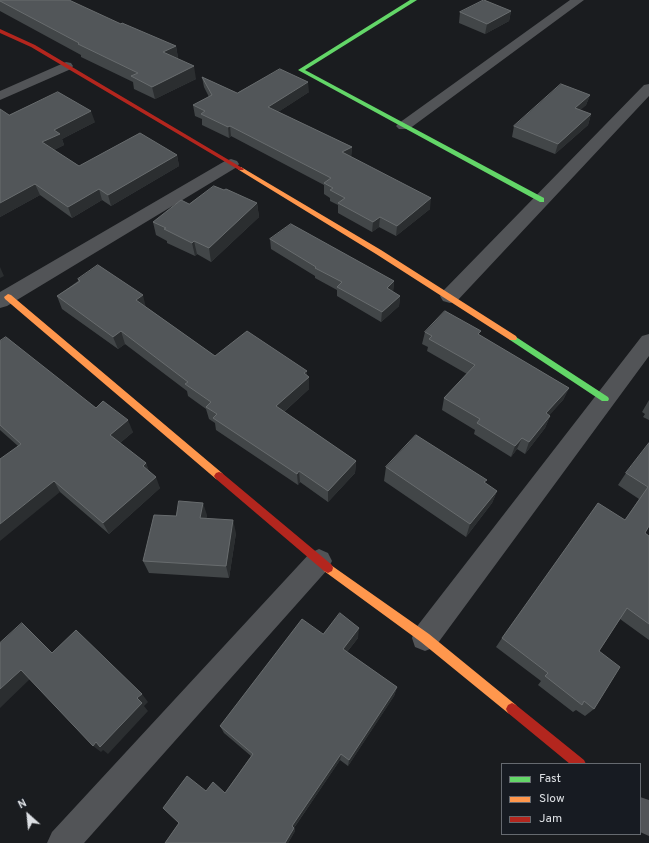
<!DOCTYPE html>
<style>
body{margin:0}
#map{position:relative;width:649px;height:843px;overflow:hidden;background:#1a1c1f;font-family:Overpass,sans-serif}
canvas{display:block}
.legend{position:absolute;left:501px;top:763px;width:140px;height:72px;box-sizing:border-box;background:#171b22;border:1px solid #666a70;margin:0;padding:5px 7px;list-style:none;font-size:12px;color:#dde0e4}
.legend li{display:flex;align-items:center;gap:8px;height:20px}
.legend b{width:20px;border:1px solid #666a70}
.north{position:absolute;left:8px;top:795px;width:40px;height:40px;-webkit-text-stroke:3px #171b22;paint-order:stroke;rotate:333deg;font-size:11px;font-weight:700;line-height:16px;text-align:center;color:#dde0e4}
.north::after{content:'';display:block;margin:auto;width:14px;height:18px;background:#dde0e4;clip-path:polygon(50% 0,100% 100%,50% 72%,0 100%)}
</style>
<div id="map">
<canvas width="649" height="843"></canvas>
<ul class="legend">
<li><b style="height:5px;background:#63d668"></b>Fast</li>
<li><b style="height:5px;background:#ff974d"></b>Slow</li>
<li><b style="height:5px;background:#b3261e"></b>Jam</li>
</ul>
<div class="north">N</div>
</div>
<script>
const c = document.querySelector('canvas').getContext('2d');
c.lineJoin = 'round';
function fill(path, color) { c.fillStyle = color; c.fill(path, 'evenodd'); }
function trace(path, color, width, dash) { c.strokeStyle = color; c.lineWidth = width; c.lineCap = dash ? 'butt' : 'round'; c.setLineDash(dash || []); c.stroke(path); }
fill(new Path2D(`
 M570 0H584L409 129H399L396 126 399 123Z
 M66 62 71 63 73 66 71 69 0 100V91Z
 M649 84V96L457 301 450 303 443 301 440 296 443 291 644 85Z
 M231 159 237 161 239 164 237 167 7 306 0 308V292L225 161Z
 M649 334V356L435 647 425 651 415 647 412 638 415 629 642 336Z
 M319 549 328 553 332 561 328 569 84 843H47L52 832 310 553Z
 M640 797 649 800V836L640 832Z`), '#525457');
fill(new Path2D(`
 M410 0H417L305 70 544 198V202H540L298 70Z
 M513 335 608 397 609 399 608 401H602L510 340 509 338Z`), '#63d668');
fill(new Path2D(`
 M241 167 381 250 516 336 517 338 516 340H510L376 254 239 170 238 169Z
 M8 294 11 295 222 473 224 476 222 479 219 480 216 479 5 299 4 297Z
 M328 563 429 634 516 705 518 709 516 713 512 715 508 713 421 642 324 571 323 568 324 565Z`), '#ff974d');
fill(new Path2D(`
 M0 29 35 45 244 169 243 170H239L31 47 0 33Z
 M219 472 222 473 332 565 333 568 332 571 328 573 324 571 216 479 214 476 216 473Z
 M512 703 516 705 584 760 586 764H570L508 713 506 709 508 705Z`), '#b3261e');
fill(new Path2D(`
 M0 0 176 46 178 58V59L196 79 155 99 134 89 133 82 81 57V55L0 11Z
 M511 11 509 21 485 34 459 23 460 12Z
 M202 77 237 93 309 92 278 112 352 147 351 157 430 209 396 236 379 227 372 232 338 213V205L330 201V198L324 194V185L231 136 229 138 202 125V119L195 116 193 105 209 97 204 87Z
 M590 95 586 105 580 110 591 114 588 125 555 154 512 137 514 126Z
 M9 115 95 122 62 139 64 145 54 150 79 166 177 155 179 166 111 206 102 200 72 218 40 195 0 217Z
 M224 190 257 203 259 217 211 262 197 254 195 256 167 243V241L156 235 153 222 189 204Z
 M270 239 394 281 393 292 400 296 399 306 381 322 337 296V290L315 278V276L271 249Z
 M78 279 146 307 215 356 307 376 309 377V389L284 412 356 461 355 473 328 502 300 482 298 485 216 430 215 423 209 419 206 409 188 396 187 391 125 344 118 349 62 309 57 296 78 281Z
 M425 332 480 336 569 388 563 400 549 415 550 416 545 428 525 454 517 449 511 457 474 434 475 430 442 410 444 398 467 374 427 351 428 347 422 344Z
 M0 341 96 408 133 432 120 443 146 463 149 472 160 488 109 534 60 492 18 446 0 430Z
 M649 400V420L643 417 645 414 642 412Z
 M649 443V526L645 533 649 536V640L620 619 599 651 594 709 585 716 576 710 573 712 538 685 541 681 496 647 502 638 625 520 639 499 618 485 626 473Z
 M386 467 497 491 492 503 466 537 384 481Z
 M207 515 206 519 236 533 229 578 149 573 143 561 176 516Z
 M323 634 358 638 347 652 397 687 394 696 348 766 340 760 294 828 295 831 288 843H165L179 823 206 791 225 793 251 756 224 733 220 726Z`), '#424648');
fill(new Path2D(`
 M511 11 509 21 485 34 487 24Z
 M176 46 178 58 166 65 163 52Z
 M194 66 196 79 155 99 152 87Z
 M308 82 309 92 269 118 268 107Z
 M590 95 586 105 572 118 575 108Z
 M91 111 95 122 62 139 64 145 46 154 42 142 54 130Z
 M591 114 588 125 555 154 558 144Z
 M230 126 231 136 229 138 228 127Z
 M352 147 351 157 342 152Z
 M177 155 179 166 111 206 108 195Z
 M35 184 40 195 0 217V203Z
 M99 189 102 200 72 218 68 207Z
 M431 198 430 209 396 236 397 226Z
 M257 203 259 217 211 262 209 248Z
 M380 217 379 227 372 232 373 222Z
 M194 241 197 254 195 256 192 243Z
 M0 267 4 276 0 278Z
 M394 281 393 291 386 298 387 288Z
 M143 295 146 308 136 300Z
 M400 296 399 306 381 322 382 312Z
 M121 331 125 344 118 349 113 337Z
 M307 371V379L309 377V389L277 418 276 406Z
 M569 388 563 400 541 425 546 413Z
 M550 416 545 428 525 454 529 442Z
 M128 420 133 432 115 447 110 435Z
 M522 438 517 449 511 457 515 446Z
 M356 461 355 473 328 502V491Z
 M146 463 150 474 143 466Z
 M299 471 300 482 298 485 297 474Z
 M156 477 160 488 109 534 103 523Z
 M54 481 60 492 0 541V524Z
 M497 491 492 503 466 537 470 524Z
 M203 503 207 515 204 531 200 518Z
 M233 520 236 533 229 578 226 566Z
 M359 628 358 638 342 658 343 649Z
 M21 670 31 678 0 708V689Z
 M397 687 394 696 348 766 349 760Z
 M142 694 148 702 144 706 148 711 108 754 103 750 101 752 93 746Z
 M341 754 340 760 293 829 292 826Z
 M294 828 295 831 288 843H285Z`), '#2b2e30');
const building = new Path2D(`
 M0 0H69L121 24 122 23 176 46 163 52 194 66 152 87 131 76 138 73 78 44 79 43 0 1Z
 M484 0 511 11 487 24 460 12Z
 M280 69 308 82 268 107 352 147 342 152 431 198 397 226 380 217 373 222 338 203 345 198 330 190 333 188 324 183 331 178 230 126 228 127 201 114 205 111 193 105 212 95 202 77 237 93Z
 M561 84 590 95 575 108 591 114 558 144 514 126Z
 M58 92 91 111 54 130 60 134 42 142 79 166 140 133 177 155 108 195 99 189 68 207 35 184 0 203V109L9 115Z
 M214 186 224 190 226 189 257 203 209 248 194 241 192 243 164 229 166 228 153 222 181 200 189 204Z
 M291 224 394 281 387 288 400 296 382 312 337 287 342 282 315 268 316 267 270 239Z
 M98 265 143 295 136 300 215 356 247 331 307 371 304 373 309 377 276 406 356 461 328 491 299 471 297 474 213 418 217 414 206 407 211 402 185 384 188 382 121 331 113 337 57 296 80 281 78 279Z
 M445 311 481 331 478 334 569 388 546 413 550 416 529 442 522 438 515 446 477 423 480 419 444 398 475 365 429 339 432 336 425 332Z
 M6 337 96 408 103 401 128 420 110 435 146 463 143 466 156 477 103 523 54 481 0 524V459L21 444 0 425V341Z
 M416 435 487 480 484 482 497 491 470 524 386 467Z
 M649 443V526L645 533 649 536V624L627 608 599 651 620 667 594 709 584 701 582 705 545 676 548 673 502 638 598 503 625 520 648 487 626 473Z
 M179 501 203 503 200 518 233 520 226 566 143 561 154 515 176 516Z
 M340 613 359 628 343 649 397 687 349 760 341 754 292 826 294 828 285 843H165L179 823 163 808 187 776 206 791 213 782 225 793 253 754 220 726 302 619 323 634Z
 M22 623 52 653 76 630 142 694 137 698 142 703 100 747 96 742 93 746 21 670 0 689V643Z`);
fill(building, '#525659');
trace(building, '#686c6e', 1);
</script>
